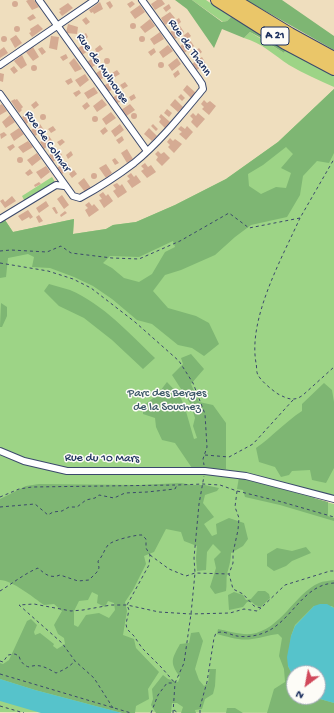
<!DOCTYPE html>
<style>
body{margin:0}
#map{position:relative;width:334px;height:713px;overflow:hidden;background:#efdebe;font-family:"Gochi Hand",sans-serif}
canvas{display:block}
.north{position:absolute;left:286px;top:665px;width:40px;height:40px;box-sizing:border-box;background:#fdfcf7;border:1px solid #a3aaba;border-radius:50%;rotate:212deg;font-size:11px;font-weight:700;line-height:16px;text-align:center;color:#1b2f5e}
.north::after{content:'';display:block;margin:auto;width:14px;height:18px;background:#d1495b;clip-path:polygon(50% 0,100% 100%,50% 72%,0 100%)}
</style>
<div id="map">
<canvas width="334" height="713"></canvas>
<div class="north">N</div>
</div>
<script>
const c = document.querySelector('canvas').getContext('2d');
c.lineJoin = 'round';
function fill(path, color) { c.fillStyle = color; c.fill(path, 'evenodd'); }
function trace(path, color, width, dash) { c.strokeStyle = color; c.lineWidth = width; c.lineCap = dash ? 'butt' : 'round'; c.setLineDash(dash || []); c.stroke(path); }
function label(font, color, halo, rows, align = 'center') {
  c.font = font + ' "Gochi Hand",sans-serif'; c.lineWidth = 3; c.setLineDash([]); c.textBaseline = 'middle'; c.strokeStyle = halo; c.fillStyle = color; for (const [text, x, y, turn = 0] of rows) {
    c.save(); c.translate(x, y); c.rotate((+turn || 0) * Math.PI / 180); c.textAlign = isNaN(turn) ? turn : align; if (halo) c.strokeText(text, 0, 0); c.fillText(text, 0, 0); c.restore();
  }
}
fill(new Path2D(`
 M192 0H206L231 17 227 21 223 22Z
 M250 32 284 53 286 49 334 76V87C319 80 304 74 289 65 274 55 262 43 244 38Z
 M334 89V497L318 493 314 499 334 504V713L0 712V223L5 220 13 232 74 219 73 234 106 229 113 225 136 222 175 205 226 179 278 142ZM294 673H318V697H294Z
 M52 177 55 182 25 202 22 196Z`), '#9dd486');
fill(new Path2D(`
 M175 0H192L222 22 227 21 231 17 286 49 284 53C272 46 262 38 250 32L244 38 222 29 214 48 187 9Z
 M246 0H282L334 36V50Z
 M334 89V153L329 163 317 161 303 176 300 195 287 217 251 225 235 237 215 255 181 270 165 275 153 291 168 308 196 316 209 323 219 344 204 356 192 348 178 345 152 324 137 320 112 299 93 286 74 277 50 268 32 267 34 257 28 254 8 258 6 277 0 278V223L5 220 13 232 74 219 73 234 106 229 113 225 136 222 175 205 226 179 278 142ZM286 147 293 154 281 168 291 173 286 188 276 187 261 194 249 186 248 174 263 165ZM173 241 175 247 165 252 152 274 139 282 124 278 112 268 103 263 110 256 139 257Z
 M49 284C56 286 63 288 70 290 103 304 130 334 155 358L143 369 112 340 84 318 59 306 44 291Z
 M1 303 7 307V316L2 327H0Z
 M191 354 204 369 191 384 199 402 213 405 226 423V469L192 468 175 443 162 440 156 427 155 418 143 414V406L157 395 167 382 180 396 185 408 194 439 197 438 193 426 195 418 190 403 172 375 183 364 181 358Z
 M324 383 332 390 334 402V468L326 483 312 480 310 470 292 471 289 475 281 477 275 467 259 462 256 448C272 437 285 422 302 411V404Z
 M239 477 328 502V516L334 518V521L280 505 245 497 243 490 237 489Z
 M181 483 192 485H205L219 488 217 491 205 495 203 503 214 517 204 524 212 536 217 534 216 524 229 518 244 523 248 539 243 546 231 553C231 561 229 566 227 574 226 579 227 585 226 591L215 594 210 587 216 568 214 559 221 552 213 544 207 552 206 570 197 571 196 558 197 546 184 541 181 532 166 529 154 552 144 556 146 564 133 590 125 602 127 611 123 635 134 639 136 648 159 672 148 689 149 699 136 706 135 713H122L35 690 0 679V663L3 664 9 660 27 621 31 619 37 625 34 632 35 635 40 633 54 644 53 646 57 649 65 644 64 638 58 634 54 625 62 611 54 604 44 605C34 598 12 580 0 580V499L26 486 39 484 139 485ZM92 592 98 595 97 603 105 607 108 601 114 603 115 610 109 618 99 613 86 615 78 627 74 625V611L79 601 88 600Z
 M306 547 311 553 292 561 286 566 274 571 267 566V554L277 548 292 551Z
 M334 580V608L332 606H314L295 625 291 636 288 666 294 678V697H313L334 703V713H267L274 689 285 682 284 669 279 656 282 638 278 634C269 635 261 638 252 639 240 641 229 637 217 634L218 629C228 631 240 635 251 634 281 630 294 594 319 583 323 581 329 581 334 580Z
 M258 591H265L269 594 270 598 261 607 255 605 252 602H247L243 607 229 610 228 595 234 592 243 595 246 600 251 599Z
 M199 632 203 641 195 669 199 680 204 686 208 683 210 669H216L215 686 213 694 205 699 202 709 195 710 196 713H181L183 707 177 703H172L171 713H156L151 705 153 699 152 689 163 675 168 679 178 682 180 677C169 662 172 659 180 644L189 643 191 633Z
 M227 708H235L243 713H226Z`), '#7eb673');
fill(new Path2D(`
 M320 604H327L334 608V703L313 697H318V673H294V678L288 666 287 657 291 636 295 626 314 606Z
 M0 679 35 690 122 713H41L0 701Z`), '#56c3cb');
fill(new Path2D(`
 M28 0H34L39 7 32 10 26 1Z
 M157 0H162L165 4 155 10 151 4Z
 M12 4a3 3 0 1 1 6 0a3 3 0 1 1-6 0Z
 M110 1 113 6 110 9 106 3Z
 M132 1 135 4 130 8 127 4Z
 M100 2 103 9 94 14 93 12 91 13 89 10Z
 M68 3 73 8 62 16 59 12 61 11 59 9Z
 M169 4 171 8 166 12 163 8Z
 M140 5 145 12 135 19 130 12Z
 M170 12 175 18 165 25 161 18Z
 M33 14 36 18 30 21 27 18Z
 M86 17 90 22 86 25 82 20Z
 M179 18 181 22 176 26 173 22Z
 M150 19 155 26 145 33 140 27Z
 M130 26a3 3 0 1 1 6 0a3 3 0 1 1-6 0Z
 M38 24 43 29 32 37 29 33 31 32 30 29Z
 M68 24 78 27 77 34 66 33Z
 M14 29a3 3 0 1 1 6 0a3 3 0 1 1-6 0Z
 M180 26 184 32 175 39 170 32Z
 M160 32 164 39 154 45 150 39Z
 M188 32 191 36 186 40 183 36Z
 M86 33 88 37 83 41 80 37Z
 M16 35 22 43 15 48 10 39Z
 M139 39a3 3 0 1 1 6 0a3 3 0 1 1-6 0Z
 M1 39a3 3 0 1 1 6 0a3 3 0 1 1-6 0Z
 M51 36 59 37 57 50 49 48Z
 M190 40 194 46 184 53 180 46Z
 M86 43 91 49 82 55 78 48Z
 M100 45 103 49 97 53 95 49Z
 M168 45 173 51 163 58 159 52Z
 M4 47 8 53 0 58V50Z
 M33 47 39 57 33 61 26 52Z
 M42 47 46 52 42 55 38 49Z
 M154 48 156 52 151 56 148 52Z
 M199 48 202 52 197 56 194 52Z
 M66 54 68 58 63 61 60 57Z
 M22 55 27 65 21 69 14 61Z
 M97 55 101 61 91 68 87 62Z
 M202 57 206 64 197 70 192 64Z
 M104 61a3 3 0 1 1 6 0a3 3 0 1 1-6 0Z
 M74 58 82 69 75 72 69 63Z
 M177 58 181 64 172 71 168 65Z
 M158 65a3 3 0 1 1 6 0a3 3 0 1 1-6 0Z
 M31 68a3 3 0 1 1 6 0a3 3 0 1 1-6 0Z
 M14 66 18 71 14 74 10 69Z
 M105 67 109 74 100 80 95 74Z
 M117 70 120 74 115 77 112 73Z
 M178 70 180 74 175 78 173 74Z
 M0 73 4 74 3 82 0 81Z
 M85 74 89 80 80 87 75 80Z
 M71 78 73 82 68 85 65 81Z
 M113 79 118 86 108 92 104 86Z
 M125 82 128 86 123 89 120 85Z
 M187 85 196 93 191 98 183 90Z
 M94 87 98 93 88 99 84 93Z
 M79 90 81 93 76 97 73 93Z
 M122 92 126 98 116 104 112 98Z
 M134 94 136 98 131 101 129 97Z
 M181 94 185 98 182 101 178 97Z
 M15 99V100L17 99 23 107 21 109 22 110 19 113 11 101Z
 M102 99 107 105 97 112 93 106Z
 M175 99 183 107 178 112 170 105Z
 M204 100 207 103 210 101 216 106 209 115 202 109 204 107 201 104Z
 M36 101 39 105 34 109 31 105Z
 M87 102 90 106 85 110 82 106Z
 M2 104 7 111 0 115V105Z
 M130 104 135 110 125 117 121 110Z
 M167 109 172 113 169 117 164 113Z
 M31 111 35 117 26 124 22 117Z
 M111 112 116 118 106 125 102 119Z
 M131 116a3 3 0 1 1 6 0a3 3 0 1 1-6 0Z
 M193 113 196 116 198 113 205 119 197 128 191 122 193 119 190 116Z
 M40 117a3 3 0 1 1 6 0a3 3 0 1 1-6 0Z
 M161 114 170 122 165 128 159 122 161 119 159 117Z
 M10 115 15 122 6 128 2 122Z
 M92 119a3 3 0 1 1 6 0a3 3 0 1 1-6 0Z
 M40 124 44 130 35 136 31 130Z
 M120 124 124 130 115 137 111 131Z
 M153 124 158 129 156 131 151 126Z
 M53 126 56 130 51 133 48 129Z
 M181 126 185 129 187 126 193 132 186 140 179 134 182 132 178 129Z
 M105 127 108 131 103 135 100 131Z
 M19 128 24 134 14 141 10 134Z
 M149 128 157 136 152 141 144 134Z
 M4 132 7 135 1 139 0 134Z
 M49 136 53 142 44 149 40 142Z
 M122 136 124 140 119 144 116 140Z
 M170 138 173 141 175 139 182 144 174 153 168 147 170 145 167 142Z
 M62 139 65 142 60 146 57 142Z
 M28 141 33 147 23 153 18 147Z
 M13 144 15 147 10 151 7 147Z
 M58 149 62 155 53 162 49 155Z
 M127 149 133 159 127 163 121 153Z
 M71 151 73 155 68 159 66 155Z
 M158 151 161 154 164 152 170 158 162 166 156 160 158 157 155 154Z
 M37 153 41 159 32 166 27 160Z
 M17 160a3 3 0 1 1 6 0a3 3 0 1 1-6 0Z
 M115 158 119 163 115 165 112 160Z
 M66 161 71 168 62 174 57 168Z
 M145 163 148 167 151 165 156 172 147 178 141 171 144 169 141 166Z
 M106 164 112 173 106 178 99 168Z
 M46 166 50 172 41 179 36 172Z
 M30 169 33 173 28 176 25 173Z
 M74 170 77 174 72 178 69 174Z
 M91 176a3 3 0 1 1 6 0a3 3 0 1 1-6 0Z
 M131 173 134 177 136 175 141 182 132 188 127 181 130 179 127 176Z
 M84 178 91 188 85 192 78 183Z
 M39 182 41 184 35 187 34 185Z
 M117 183 120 186 122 184 127 192 118 198 113 191 116 189 113 185Z
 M103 192 106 196 108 194 113 201 104 208 99 200 102 199 99 195Z
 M62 195 69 205 64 209 57 199Z
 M12 196 16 201 5 208 0 201 3 199 5 202Z
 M46 201 49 206 39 213 36 208Z
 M89 202 92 206 94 204 99 210 89 217 85 210 88 208 85 205Z
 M54 207H55L58 213 56 214 52 208Z
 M28 210 33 217 30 219 29 217 22 221 18 216Z
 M65 211 67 213 61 217 60 215Z
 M39 215 43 221 39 223 36 217Z`), '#d5ab93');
const street = new Path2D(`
 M39 0 147 151
 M0 65 95 0
 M0 94 73 196 80 198C98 188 117 176 134 163 160 142 182 114 203 89L202 84 198 78 142 0
 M0 219 56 185 64 186
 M0 451 24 461 67 471H205L246 476 334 499`);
const highway = new Path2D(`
 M217 0 285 43 334 69
 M234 0 290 34 334 58`);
trace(street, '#3b496c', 8);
trace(highway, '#3b496c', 14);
trace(new Path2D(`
 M300 218C282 258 248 318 256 363 257 366 256 372 258 375 261 381 272 390 278 394 288 399 294 402 303 395L334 367
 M0 251 11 250 47 252 61 246 71 253 112 258 139 259 180 241 229 213 249 228 300 218 334 159
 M0 263 48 271 73 279 91 288 135 322 179 361 193 383 205 414 207 447 203 459 204 465
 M205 455 229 457 253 444 293 400
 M237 491 235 507 239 518 238 530 233 553V563L229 574 233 589 243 594 254 606 261 608 285 585 330 571H334
 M0 497 19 489 32 487 175 485
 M0 507 35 504 48 515 53 512 62 511 69 507H77L86 500 95 498 99 495 114 498 125 493 147 492 175 489 177 485 203 484 220 485 237 491 282 502 334 517
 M150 555 169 569 186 576 195 573 229 574
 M0 591C13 583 24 574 38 568 45 574 50 579 60 575L78 581 89 580 97 572 99 568 98 561C103 556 104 550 108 545 113 540 132 536 139 535H142L146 539V548L150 555 149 565 127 605 159 612 191 614 230 613 244 609 257 611 261 608
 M0 661 3 662 8 655 15 654 19 656C20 661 24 666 29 667 39 663 47 668 56 673 64 670 69 667 75 661
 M0 674 131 713
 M0 706 24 713
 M113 708 94 678 75 661 62 643 19 605 34 604 71 611 83 610 111 605H127L129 610 126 624 127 629 134 636 142 648 161 667 175 683
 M174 710 178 713
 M151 713 158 695 167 683H174
 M173 713 175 683 184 663 191 614 195 573 194 558 199 504 204 476
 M200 713V707L207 682 214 638 216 633C223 630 231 635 237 636 248 638 261 635 270 630 294 616 304 585 334 583`), '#3b496c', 1, [3, 3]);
trace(street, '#fff', 6);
trace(highway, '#eac669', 12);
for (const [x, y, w] of [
 [275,36,28]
]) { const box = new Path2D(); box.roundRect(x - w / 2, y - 9, w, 18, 3); c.fillStyle = '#fdfcf7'; c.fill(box); trace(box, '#1b2f5e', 1); }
label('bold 11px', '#1b2f5e', null, [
 ["A 21",275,36]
]);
label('12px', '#1b2f5e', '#fdfcf7', [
 ["Rue de Thann",189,48,55],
 ["Rue de Mulhouse",102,69,55],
 ["Rue de Colmar",47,142,55],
 ["Rue du 10 Mars",102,459,1]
]);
label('12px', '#3c5868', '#fdfcf7', [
 ["Parc des Berges",167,394],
 ["de la Souchez",167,408]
]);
</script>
